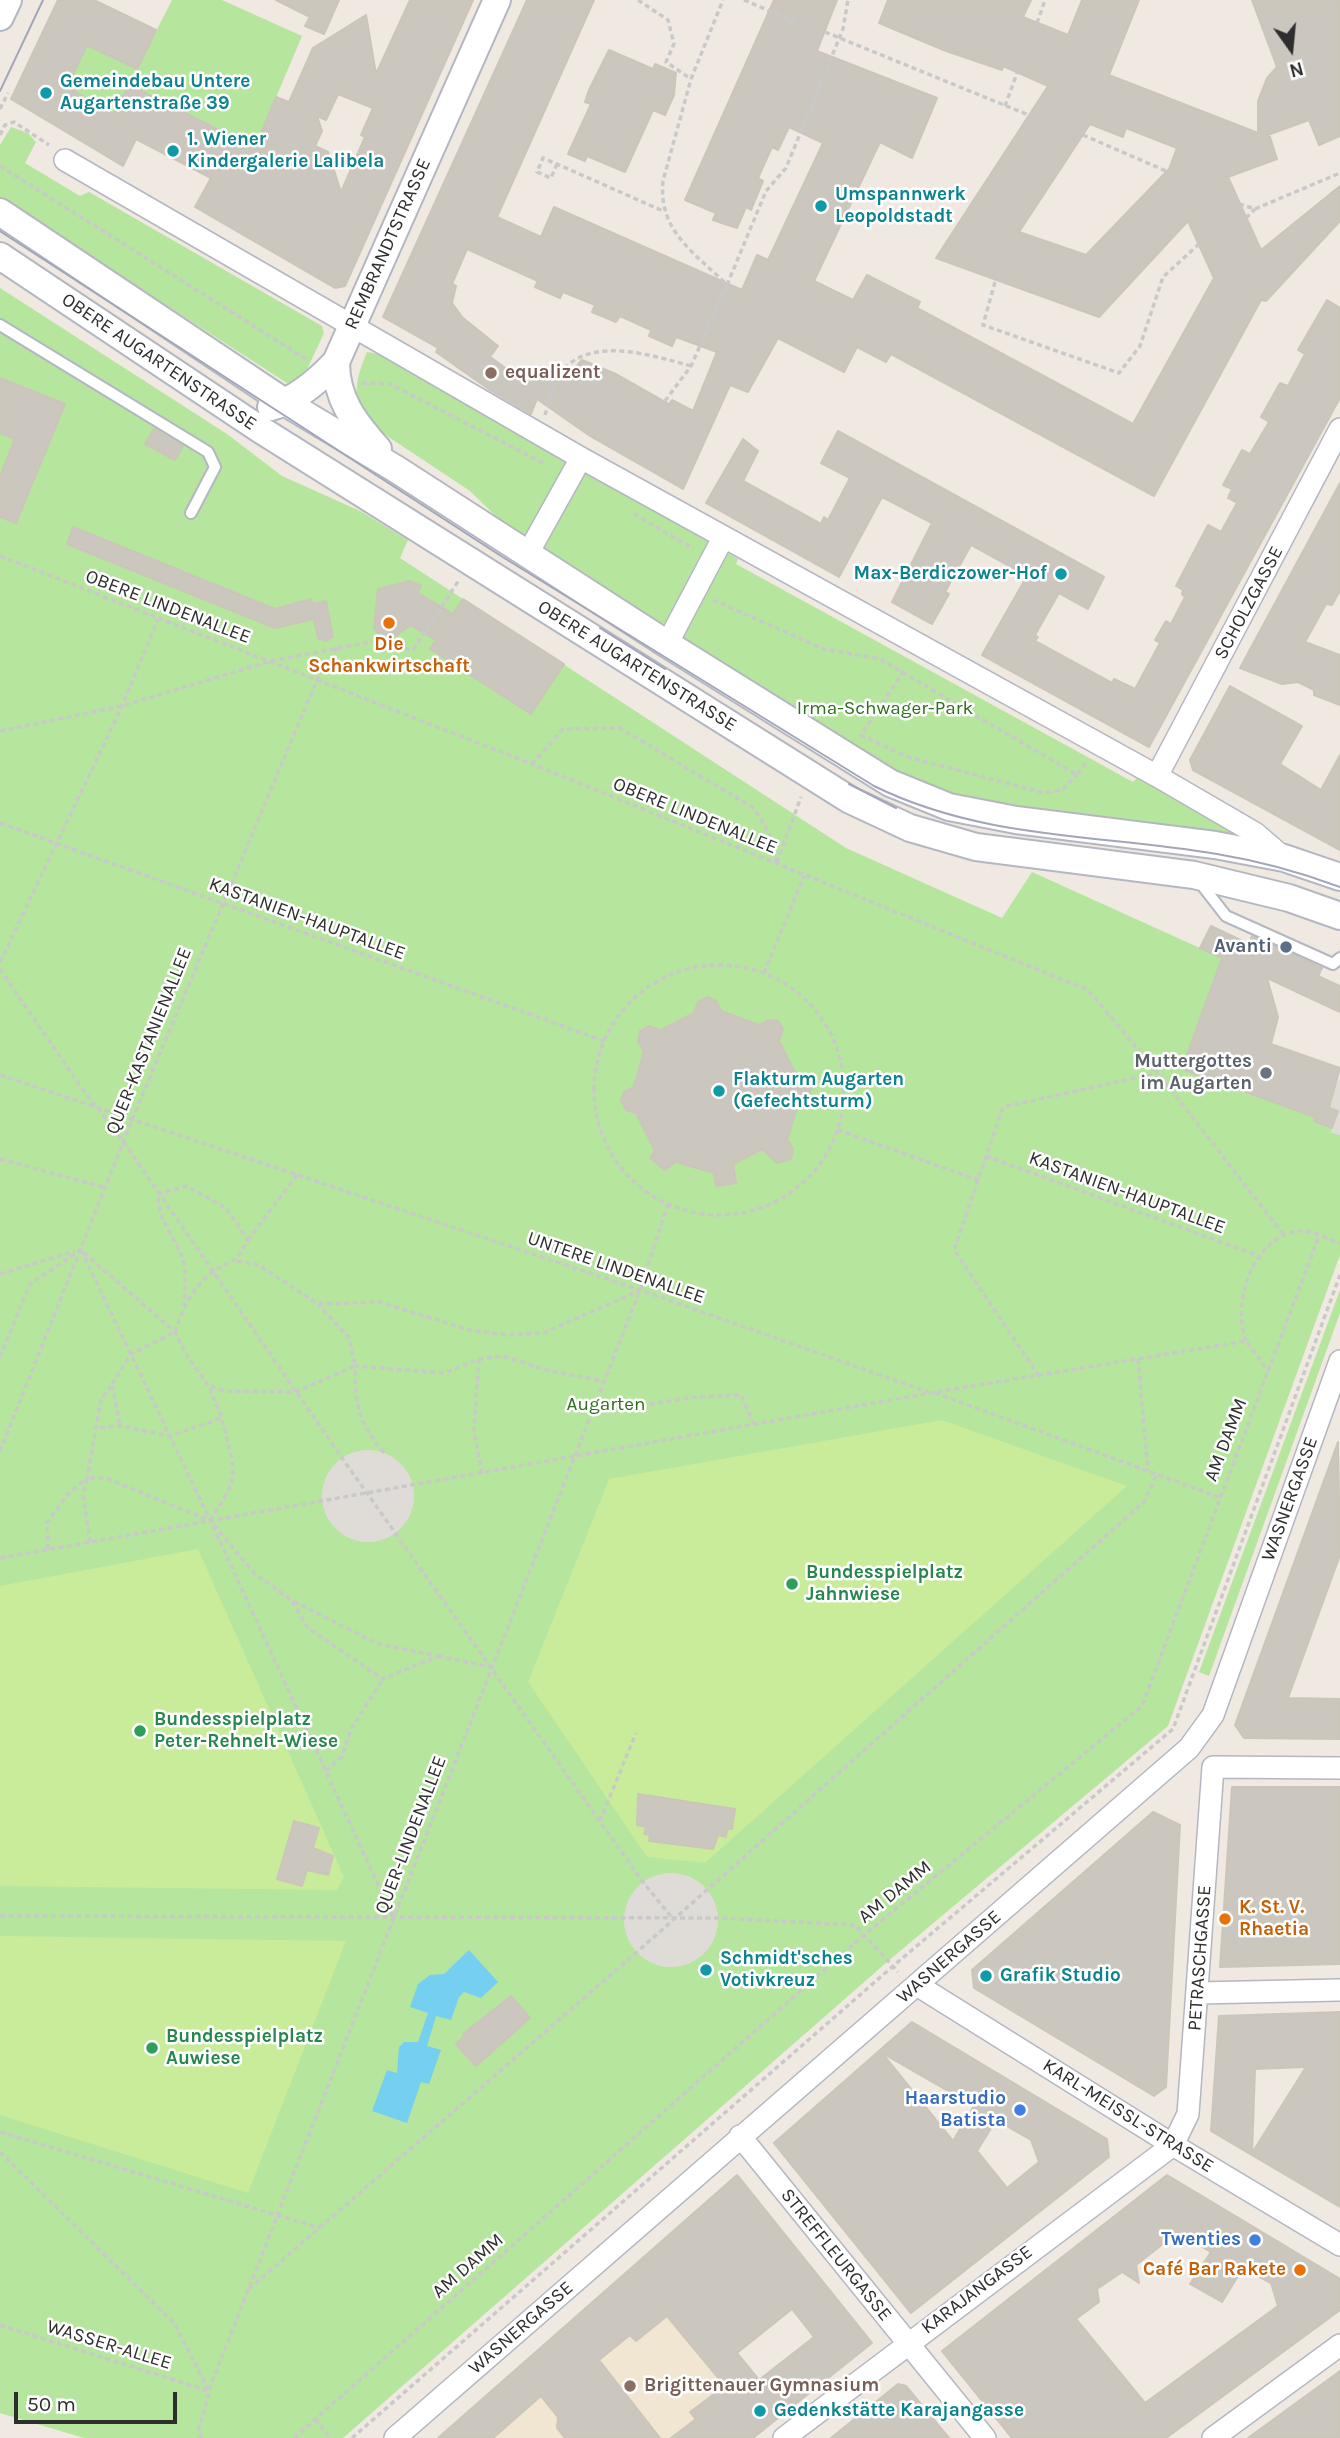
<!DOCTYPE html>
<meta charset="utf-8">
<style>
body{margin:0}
#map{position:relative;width:1340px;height:2438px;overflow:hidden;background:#efe9e1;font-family:Karla,sans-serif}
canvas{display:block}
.north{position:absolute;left:1256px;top:14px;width:70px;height:70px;-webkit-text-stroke:5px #fff;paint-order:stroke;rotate:165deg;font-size:19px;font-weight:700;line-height:28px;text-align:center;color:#2e2e2e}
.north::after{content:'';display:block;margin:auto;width:24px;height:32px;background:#2e2e2e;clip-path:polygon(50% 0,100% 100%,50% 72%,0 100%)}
.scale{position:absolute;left:14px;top:2392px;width:163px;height:32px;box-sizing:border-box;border:4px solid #2e2e2e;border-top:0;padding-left:9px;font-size:21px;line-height:24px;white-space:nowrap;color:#2e2e2e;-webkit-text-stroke:5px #fff;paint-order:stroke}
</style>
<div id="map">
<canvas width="1340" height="2438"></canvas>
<div class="north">N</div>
<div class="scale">50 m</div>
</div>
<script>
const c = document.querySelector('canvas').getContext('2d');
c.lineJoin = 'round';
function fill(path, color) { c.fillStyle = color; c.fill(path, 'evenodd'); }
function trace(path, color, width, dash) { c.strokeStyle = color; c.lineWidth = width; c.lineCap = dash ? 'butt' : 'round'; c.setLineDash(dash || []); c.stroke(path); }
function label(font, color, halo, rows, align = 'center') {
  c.font = font + ' Karla,sans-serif'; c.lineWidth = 5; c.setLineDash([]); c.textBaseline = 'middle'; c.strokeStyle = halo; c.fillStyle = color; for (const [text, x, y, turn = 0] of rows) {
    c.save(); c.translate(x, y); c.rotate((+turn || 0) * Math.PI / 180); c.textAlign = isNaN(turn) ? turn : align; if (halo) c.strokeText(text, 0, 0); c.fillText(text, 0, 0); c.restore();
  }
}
fill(new Path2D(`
 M667 2316 719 2331 785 2412 753 2438H438L569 2323 599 2360 630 2335 636 2341Z`), '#f0e6d1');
fill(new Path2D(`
 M172 0H222L302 36 255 147 129 85 114 114 62 84 73 61 79 63 87 45 109 56 140 63Z
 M11 127 28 133 36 142 25 163 80 196 89 192 322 326 324 333 305 374 290 385 0 198V145Z
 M0 288 227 434 282 476 360 511 408 540 400 558 846 848 1002 918 1032 872 1222 958 1183 1069 1315 1117 1314 1121 1332 1128 1331 1132 1340 1135V1255L1168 1726 887 1962 343 2438H84L0 2413Z
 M367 352 385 355 738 559 736 564 1133 782 1137 778 1241 834 1240 837 984 805 940 794 856 756 511 531 470 491 366 422C351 396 356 379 367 352Z
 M1340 1290V1313L1209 1676 1199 1672Z`), '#b6e59e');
fill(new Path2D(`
 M942 1420 1127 1486 705 1863 647 1857 528 1682 609 1479Z
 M198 1549 344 1877 337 1890 0 1886V1586Z
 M0 1936 346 1941 248 2193 0 2115Z`), '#c9ec9a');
fill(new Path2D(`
 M1340 1076V1135L1331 1132 1338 1112 1329 1108Z
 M322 1496a46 46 0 1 1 92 0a46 46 0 1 1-92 0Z
 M624 1920a47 47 0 1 1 94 0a47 47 0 1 1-94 0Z`), '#dfdcd8');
fill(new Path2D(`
 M469 1950 498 1982 481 1998 464 1992 459 1997 451 2020 436 2016 427 2046 441 2050 429 2084 421 2082 407 2123 372 2111 387 2070 397 2073 399 2047 404 2042H418L428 2013 410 2007 418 1984 430 1975 444 1974Z`), '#75cff0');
const building = new Path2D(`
 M58 0H94L156 30 137 69 87 45 67 87 114 114 129 85 255 148 276 97 289 102 313 48 366 15 376 74 410 0H473L345 286 335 288 195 207 211 178 136 139 123 166 11 99ZM338 94 373 108 361 135 365 137 341 192 328 152 315 146 322 131 317 116 326 120Z
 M276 0H339L324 34 305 26 310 17Z
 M527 0H594L497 217 541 237 554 207 742 290 757 255 768 260 823 143 789 127 778 150 772 147 758 178 763 181 751 210 746 207 737 228 713 220 716 213 685 200 774 0H837L817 51 937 98 912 158 880 142 814 281 853 300 867 275 920 302 917 308 1133 424 1214 278 1188 221 1099 317 936 258 1048 86 1003 66 1002 70 946 51 879 23 888 0H1031L1023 17 1068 35 1082 0H1139L1109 75 1258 133V101L1267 78 1277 67 1252 0H1340V136L1319 145 1309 120 1265 136 1270 137 1277 159 1228 177 1261 250 1340 186V221L1266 301 1261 300 1154 496 891 354 886 362 857 347 844 372 778 338 748 392 730 385 683 489 590 436 537 399 531 414 490 390 436 352 438 348 383 317ZM1090 124 1123 137 1126 128 1177 148 1169 169 1086 255 1019 232ZM467 249 538 281 535 287 560 298 563 292 595 305 592 312 616 322 620 316 651 330 649 336 672 346 676 337 717 352 693 411 672 400 669 404 616 374 582 360 563 381 530 367 524 381 490 357 498 346 463 318 452 303 456 286 452 284Z
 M609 50 653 69 655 64 676 73 674 95 665 115 653 110 625 172 587 156 585 161 568 154 591 104 585 102 589 90Z
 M1327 300 1340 308V398L1149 747 982 655 1027 576 971 545 945 592 949 594 932 624 892 602 932 523 882 497 839 577 706 503 743 439 758 451 743 481 821 524 824 517 828 520 850 478 821 463 838 431 1104 577 1088 609 1059 593 1035 635 1038 637 1035 641 1112 683 1114 679 1135 689 1160 643 1155 640 1166 621 1171 624 1185 597 1182 594 1183 590 1176 586 1208 525 1221 532 1237 503 1228 498 1232 489 1223 485 1242 450 1250 454 1269 422 1261 417 1280 383 1288 386 1305 354 1298 350Z
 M0 378 65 404 16 523 0 517V476L15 439 0 433Z
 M154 429 183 446 175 460 145 444Z
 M1340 483V591L1332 605 1326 604 1305 642 1340 655V705L1314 695V690L1298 682 1282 684 1240 668Z
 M73 527 275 609 311 599 312 604 326 601 333 637 326 641 318 638 314 619 275 628 67 544Z
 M410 581 421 586 418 593 453 614 463 599 564 664 531 714 430 649 436 640 410 625 392 639 380 636 374 628 378 589Z
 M1230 686 1302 726 1280 764 1321 790 1340 755V850L1193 770 1190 760Z
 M1211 926 1249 944 1252 936 1322 968 1318 976 1340 986V1012L1267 978 1278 1017 1271 1044 1340 1068 1329 1108 1338 1111 1332 1128 1314 1121 1315 1117 1182 1069 1222 958 1200 948Z
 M707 997 716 1001 721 1011 759 1025 768 1020 778 1021 783 1029 779 1041 796 1075 807 1079 812 1087 808 1097 799 1101 787 1140 793 1149 791 1159 777 1163 762 1149 733 1164 736 1183 716 1186 714 1173 676 1162 665 1170 650 1158 655 1151 636 1113 626 1110 621 1101 624 1092 634 1087 644 1051 638 1041 640 1031 649 1026 661 1030 694 1013 698 1002Z
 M1338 1442 1340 1555 1288 1698 1340 1699V1739L1244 1738 1235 1725Z
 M1232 1787H1340V1964L1220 1967Z
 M638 1794 735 1809 732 1829H727L726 1837 718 1835 713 1849 649 1841 650 1835 644 1834 646 1827 637 1825Z
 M1153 1812 1180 1825 1166 2087 1154 2096 974 1988 972 1970Z
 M294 1821 319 1828 313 1848 333 1856 328 1875 307 1870 302 1886 277 1879Z
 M511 1996 530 2018 476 2066 456 2044 465 2036 463 2034Z
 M1340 2012V2207L1211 2131 1219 2016ZM1306 2067 1252 2153 1255 2069Z
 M912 2022 1107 2139 1109 2157 911 2313 774 2143ZM882 2053 974 2106 953 2141ZM996 2120 1031 2140 1039 2162 1007 2188 977 2151Z
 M737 2175 872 2343 753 2438H671L696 2419 690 2412 725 2386 667 2316 636 2341 630 2335 599 2360 660 2438H565L557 2428 558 2417 541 2396 493 2438H438ZM792 2309 814 2337 759 2380 737 2353Z
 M1167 2175 1340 2279V2310L1166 2438H1012L942 2351ZM1177 2233 1211 2252 1190 2284 1222 2302 1243 2268 1271 2283 1278 2306 1145 2403 1076 2319 1099 2302 1097 2289 1122 2272 1139 2283 1136 2265Z
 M1340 2371V2438H1248Z
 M898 2384 906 2386 949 2438H831Z`);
fill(building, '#cbc7bf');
trace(building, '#cbc5ba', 2);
const service = new Path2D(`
 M0 325 208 452 215 467 191 513
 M1198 880 1226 916 1333 964 1340 958`);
const minor = new Path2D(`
 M65 160 581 458 1157 776 1255 833 1284 858
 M527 555 581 458
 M667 644 723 538
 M1157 776 1340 429
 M917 1985 1173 2145 1340 2245
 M1198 1993 1340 1990
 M740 2136 985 2438
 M395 2438 1189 1748 1213 1715 1340 1361
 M784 2438 1173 2145 1188 2114 1213 1767 1340 1768
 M1213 2438 1340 2345`);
const tertiary = new Path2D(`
 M0 17 8 0
 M0 212 286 403 396 469 667 644 890 783 949 807 1016 820 1215 845 1284 858 1340 877
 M0 256 258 428 850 800 910 828 976 847 1194 875 1289 898 1340 916
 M336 362C336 399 354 422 378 449
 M271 407C296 400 318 381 336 362L497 0`);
trace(service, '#b4b7c1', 14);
trace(minor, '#b4b7c1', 24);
trace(tertiary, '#b4b7c1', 30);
trace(new Path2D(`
 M638 0 668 20 674 44 666 62 691 79
 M744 0 795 22
 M1037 23 1045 0
 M825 32 1031 116
 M1005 106 1017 73
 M0 109 8 93
 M0 135 5 125 14 122 49 145
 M1083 135 1166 171
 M557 164 551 178 537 172 543 158 557 164 663 211
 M0 166 306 359
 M1239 204 1255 209 1340 173
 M1246 218 1255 209
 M995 282 983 325 1119 373 1140 346 1163 277 1199 244
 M727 285 766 191 786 168 843 29 848 0
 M362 383 390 384 545 464
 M665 401 691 366 727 285C694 252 658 231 663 181L691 79 723 0
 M545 415C548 405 551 393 555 383 579 331 650 355 691 366
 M634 514 694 549
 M0 556 532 764 1088 990 1158 1073 1283 1234
 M713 600 824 649 880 659 1077 775 1087 760
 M904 671 861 735 908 757 1044 793 1062 790 1077 775
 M0 731 122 706 271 661 371 642 413 650 459 580
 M532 764 563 729 620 728 752 807C767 825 773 841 776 864
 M0 823 604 1041
 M777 862 801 797
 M0 962 122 706 158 619
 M594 1090a125 125 0 1 1 250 0a125 125 0 1 1-250 0Z
 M0 969 78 1083 123 1141 342 1458 643 1882 673 1919
 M764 973 804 876
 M0 1075 640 1290 928 1392
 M838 1130 978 1180
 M986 1156 1259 1256
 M0 1159 104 1187
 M248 1240 297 1175
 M81 1250 210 1520 394 1919
 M237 1261 259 1265 318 1304 379 1302 473 1331 510 1335 546 1332 638 1291
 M0 1274 75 1251
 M1246 1341C1231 1304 1253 1237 1298 1231 1311 1229 1328 1239 1340 1243
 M0 1357 30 1284 81 1250 175 1332 189 1359 209 1386 222 1418 170 1436 120 1426 96 1428
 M479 1359 474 1430 482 1474
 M1138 1359 1148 1471
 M1039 1376 954 1250 1003 1107 1158 1073
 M112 1384 131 1354 175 1332C182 1310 193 1286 213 1272 234 1256 232 1269 248 1240L227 1209 187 1186 158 1194C158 1218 169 1229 179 1250 188 1268 185 1286 184 1305
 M211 1386 224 1391 295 1392 355 1366 349 1338 318 1304
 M935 1393 1219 1497
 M591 1414 694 1397 741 1395 754 1425
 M0 1451 132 1120 317 680 337 648
 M384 1453C358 1422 355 1406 355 1366L444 1373 479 1359 503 1356 546 1370 603 1381
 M210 1520C243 1473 234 1472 222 1419
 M214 1525 254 1573 291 1600 308 1628 383 1679 438 1656 378 1644 291 1600
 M90 1542 83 1495 87 1478H106L208 1520
 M48 1549 47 1522 68 1494 87 1478 101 1400 112 1384 120 1426
 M0 1558 930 1393 1246 1341 1268 1371
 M438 1656 490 1667
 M326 1771 342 1757 351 1729 383 1679
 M600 1821 636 1733
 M0 1916 719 1918 855 1925 898 1972
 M0 2132 320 2228
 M0 2152 174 2323 209 2391
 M249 2289 637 1952 1144 1502 1157 1474
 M0 2325 209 2391
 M315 2419 330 2438
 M202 2438 198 2432 212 2382 640 1290 668 1204
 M294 2438 864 1935 1142 1706 1319 1236
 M352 2438 892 1967 1173 1729 1340 1275`), '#c9c9c9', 3.5, [5, 3.5]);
trace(service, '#fff', 10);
trace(minor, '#fff', 21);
trace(tertiary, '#fff', 26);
trace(new Path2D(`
 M0 91 43 0
 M0 231 501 556 874 786C984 840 1099 834 1217 854 1259 861 1300 872 1340 887
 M600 628 665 669
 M849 784 896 808`), '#a3a6b8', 2);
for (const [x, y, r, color] of [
 [46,93,7,"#0f9aa8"],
 [173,151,7,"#0f9aa8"],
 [821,206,7,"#0f9aa8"],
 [491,373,7,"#8d6e63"],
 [1061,574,7,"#0f9aa8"],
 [389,623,7,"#e8710a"],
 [1286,947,7,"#5c6f8a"],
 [1266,1073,7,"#6b7280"],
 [719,1091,7,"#0f9aa8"],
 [792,1584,7,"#2e9e5b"],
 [140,1731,7,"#2e9e5b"],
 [1225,1919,7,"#e8710a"],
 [706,1970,7,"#0f9aa8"],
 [986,1976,7,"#0f9aa8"],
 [152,2048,7,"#2e9e5b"],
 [1020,2110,7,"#3f7fe0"],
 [1255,2240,7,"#3f7fe0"],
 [1300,2270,7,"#e8710a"],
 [630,2386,7,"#8d6e63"],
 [760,2411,7,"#0f9aa8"]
]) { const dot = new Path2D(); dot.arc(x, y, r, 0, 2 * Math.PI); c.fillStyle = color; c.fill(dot); trace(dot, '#fff', 2.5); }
label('bold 19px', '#0d838f', '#fff', [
 ["Gemeindebau Untere",60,82],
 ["Augartenstraße 39",60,104],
 ["1. Wiener",187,140],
 ["Kindergalerie Lalibela",187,162],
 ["Umspannwerk",835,195],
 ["Leopoldstadt",835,217],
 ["Max-Berdiczower-Hof",1047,574,"right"],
 ["Flakturm Augarten",733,1080],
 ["(Gefechtsturm)",733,1102],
 ["Schmidt'sches",720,1959],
 ["Votivkreuz",720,1981],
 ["Grafik Studio",1000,1976],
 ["Gedenkstätte Karajangasse",774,2411]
], 'left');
label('19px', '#2e2e2e', '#fff', [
 ["REMBRANDTSTRASSE",388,244,-66],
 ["OBERE AUGARTENSTRASSE",159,362,34],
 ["SCHOLZGASSE",1249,603,-62],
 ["OBERE LINDENALLEE",168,607,21],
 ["OBERE AUGARTENSTRASSE",637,666,32],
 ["OBERE LINDENALLEE",695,816,22],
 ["KASTANIEN-HAUPTALLEE",307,919,20],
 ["QUER-KASTANIENALLEE",149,1041,-68],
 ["KASTANIEN-HAUPTALLEE",1127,1193,20],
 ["UNTERE LINDENALLEE",616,1268,19],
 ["AM DAMM",1226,1440,-69],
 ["WASNERGASSE",1290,1499,-70],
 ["QUER-LINDENALLEE",411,1835,-69],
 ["AM DAMM",895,1892,-39],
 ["WASNERGASSE",949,1957,-41],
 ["PETRASCHGASSE",1200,1958,-86],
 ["KARL-MEISSL-STRASSE",1128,2116,32],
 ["STREFFLEURGASSE",836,2255,51],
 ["AM DAMM",468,2266,-41],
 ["KARAJANGASSE",977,2290,-37],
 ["WASNERGASSE",521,2328,-41],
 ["WASSER-ALLEE",109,2345,17]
]);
label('bold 19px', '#785e54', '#fff', [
 ["equalizent",505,373],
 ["Brigittenauer Gymnasium",644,2386]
], 'left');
label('bold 19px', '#c56008', '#fff', [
 ["Die",389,645],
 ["Schankwirtschaft",389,667],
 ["K. St. V.",1239,1908,"left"],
 ["Rhaetia",1239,1930,"left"],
 ["Café Bar Rakete",1286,2270,"right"]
]);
label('19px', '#2c6e1b', '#fff', [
 ["Irma-Schwager-Park",885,709],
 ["Augarten",606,1405]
]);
label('bold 19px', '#4e5e75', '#fff', [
 ["Avanti",1272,947]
], 'right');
label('bold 19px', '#5b616d', '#fff', [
 ["Muttergottes",1252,1062],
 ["im Augarten",1252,1084]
], 'right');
label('bold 19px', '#27864d', '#fff', [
 ["Bundesspielplatz",806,1573],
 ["Jahnwiese",806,1595],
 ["Bundesspielplatz",154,1720],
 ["Peter-Rehnelt-Wiese",154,1742],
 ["Bundesspielplatz",166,2037],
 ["Auwiese",166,2059]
], 'left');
label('bold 19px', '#366cbe', '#fff', [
 ["Haarstudio",1006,2099],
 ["Batista",1006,2121],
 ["Twenties",1241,2240]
], 'right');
</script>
